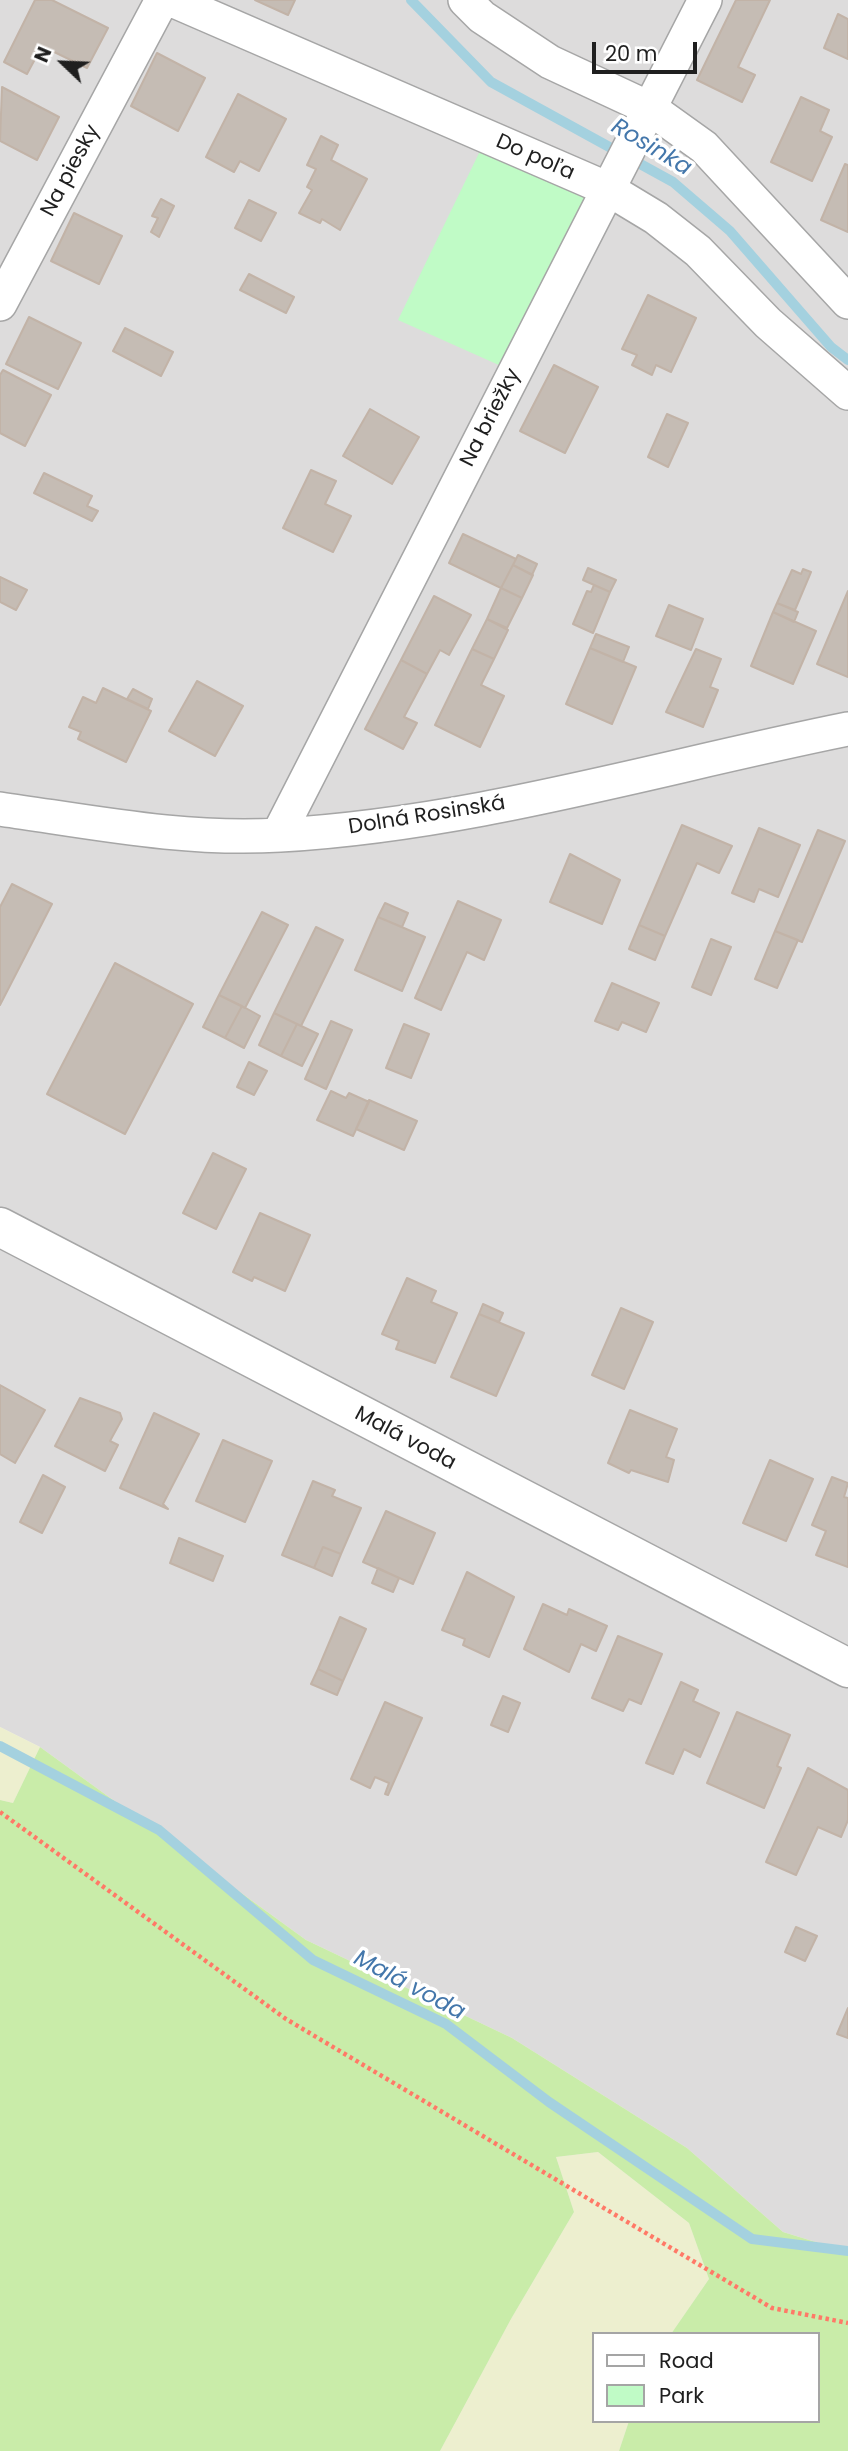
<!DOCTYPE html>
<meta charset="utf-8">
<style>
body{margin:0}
#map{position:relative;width:848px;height:2451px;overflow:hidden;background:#f0ede5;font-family:Poppins,sans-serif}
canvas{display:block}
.legend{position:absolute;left:592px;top:2332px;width:228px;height:91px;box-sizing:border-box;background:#fff;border:2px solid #a5a5a5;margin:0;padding:9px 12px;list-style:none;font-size:21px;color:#1f1f1f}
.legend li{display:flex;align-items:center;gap:14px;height:35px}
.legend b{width:35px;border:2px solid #a5a5a5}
.north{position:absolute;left:28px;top:28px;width:70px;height:70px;-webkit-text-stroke:5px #fff;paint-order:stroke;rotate:293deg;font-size:19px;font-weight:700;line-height:28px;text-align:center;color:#1f1f1f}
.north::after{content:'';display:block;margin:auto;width:24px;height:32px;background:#1f1f1f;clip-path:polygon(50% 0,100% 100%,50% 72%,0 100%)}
.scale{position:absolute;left:592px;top:42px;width:105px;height:32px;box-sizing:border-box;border:4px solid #1f1f1f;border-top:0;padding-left:9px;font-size:21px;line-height:24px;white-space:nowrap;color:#1f1f1f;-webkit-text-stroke:5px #fff;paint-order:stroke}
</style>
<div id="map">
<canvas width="848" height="2451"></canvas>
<ul class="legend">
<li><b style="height:9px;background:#fff"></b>Road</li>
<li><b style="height:19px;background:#c0fbc6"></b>Park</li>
</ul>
<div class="north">N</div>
<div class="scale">20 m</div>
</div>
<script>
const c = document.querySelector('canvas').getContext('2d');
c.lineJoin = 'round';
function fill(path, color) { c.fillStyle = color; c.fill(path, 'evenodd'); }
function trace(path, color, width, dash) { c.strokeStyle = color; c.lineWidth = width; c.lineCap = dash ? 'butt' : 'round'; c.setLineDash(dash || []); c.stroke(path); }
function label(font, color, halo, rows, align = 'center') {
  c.font = font + ' Poppins,sans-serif'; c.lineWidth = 7; c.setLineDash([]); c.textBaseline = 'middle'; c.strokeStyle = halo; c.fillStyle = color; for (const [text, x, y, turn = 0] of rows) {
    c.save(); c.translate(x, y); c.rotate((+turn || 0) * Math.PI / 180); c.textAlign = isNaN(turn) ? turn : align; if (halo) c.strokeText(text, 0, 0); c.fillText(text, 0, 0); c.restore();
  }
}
fill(new Path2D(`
 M0 0H848V2252L783 2232 687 2148 512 2038 306 1940 40 1747 0 1727Z`), '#dddcdc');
fill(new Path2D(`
 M0 1727 40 1747 13 1803 0 1800Z
 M598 2152 689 2223 709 2279 671 2334H594V2421H629L619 2451H440L511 2319 574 2212 556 2157Z`), '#edefcf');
fill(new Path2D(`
 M40 1747 306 1940 512 2038 687 2148 783 2232 848 2252V2451H619L629 2421H818V2334H671L709 2279 689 2223 598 2152 556 2157 574 2212 511 2319 440 2451H0V1800L13 1803Z`), '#c9eca9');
fill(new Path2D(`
 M480 151 586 198 501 366 398 320Z`), '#c0fbc6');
trace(new Path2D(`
 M411 0 491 82 673 182 730 231 831 347 848 360
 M0 1746 159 1830 313 1960 446 2024 549 2102 752 2239 848 2251`), '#a4d1df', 10);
const building = new Path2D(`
 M35 0H52L108 28 87 68 42 46 27 74 4 62Z
 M255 0H295L288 15Z
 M736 0H770L738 67 755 75 742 102 697 80Z
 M838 14 848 19V59L824 48Z
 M157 53 205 78 178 131 131 106Z
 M2 87 59 117 37 160 0 141Z
 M238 94 286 119 259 171 240 161 234 172 206 157Z
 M801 97 829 110 820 131 832 137 812 181 771 162Z
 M321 136 338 145 331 160 367 179 340 230 322 219 320 223 299 213 312 190 307 187 316 169 307 165Z
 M845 164 848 165V232L821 220Z
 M161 199 174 206 159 237 151 232 158 218 152 216Z
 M249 200 276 213 261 241 235 228Z
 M74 213 122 236 99 284 51 261Z
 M249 274 294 297 286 313 240 290Z
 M648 295 696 318 671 372 656 365 652 375 632 365 637 355 622 349Z
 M29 317 81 343 58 389 6 364Z
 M125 328 173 352 161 376 113 351Z
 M554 365 598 387 565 453 520 431Z
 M3 370 51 395 25 446 0 433V375Z
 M370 409 419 437 392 484 343 456Z
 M667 414 688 423 668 467 648 457Z
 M311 470 336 481 325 504 351 516 333 552 283 528Z
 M44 473 92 496 87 506 98 511 92 521 34 493Z
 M463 534 516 559 501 588 449 563Z
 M518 555 537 564 532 575 513 565Z
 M513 565 533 575 522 598 501 588Z
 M588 568 616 580 610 592 583 580Z
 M803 569 811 572 795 610 777 603 792 570 801 574Z
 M0 577 27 590 16 610 0 602Z
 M594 585 610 592 593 633 573 624 587 591 591 592Z
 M501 588 522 598 507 628 487 619Z
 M848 591V677L817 664Z
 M434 596 471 615 449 655 440 650 427 674 401 660Z
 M777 603 798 612 794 622 773 612Z
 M669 605 703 619 691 650 656 636Z
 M773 612 816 631 793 684 751 666Z
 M487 619 508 630 494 659 472 649Z
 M596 634 629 647 623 662 590 648Z
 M590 648 636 667 612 724 566 704Z
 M472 649 494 659 481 685 504 696 480 747 435 725Z
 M696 649 721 659 710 687 718 690 703 727 666 712Z
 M401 660 427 674 404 717 417 723 403 749 365 729Z
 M197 681 243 706 215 756 169 731Z
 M103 688 151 711 126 762 78 739 81 732 69 727 83 697 96 703Z
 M133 689 152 699 148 709 127 699Z
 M682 825 732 846 719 873 697 863 665 936 639 925Z
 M759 828 800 845 778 897 759 889 754 902 732 893Z
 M818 830 845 841 802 942 775 931Z
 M570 854 620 880 602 924 550 902Z
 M12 884 52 904 0 1005V907Z
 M458 901 501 920 484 960 467 952 441 1010 415 998Z
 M385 903 408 913 402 927 378 917Z
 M262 912 288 925 245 1008 219 995Z
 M378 917 425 937 402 991 355 970Z
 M639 925 665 936 655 960 629 949Z
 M316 927 343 940 301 1026 274 1013Z
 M775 931 798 940 777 988 755 979Z
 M711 939 731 947 711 995 692 987Z
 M115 963 193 1004 125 1134 47 1094Z
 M612 983 659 1003 646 1032 622 1022 618 1030 595 1021Z
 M219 995 242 1006 225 1038 203 1027Z
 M242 1006 260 1016 244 1048 225 1038Z
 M274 1013 297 1024 281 1056 259 1045Z
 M331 1021 352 1030 326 1089 305 1079Z
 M297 1024 318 1034 302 1066 281 1056Z
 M404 1024 429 1034 411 1078 386 1068Z
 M249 1062 267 1071 254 1095 237 1087Z
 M331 1091 346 1098 349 1093 369 1102 353 1136 317 1120Z
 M369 1100 417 1121 404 1150 356 1129Z
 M213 1153 246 1169 216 1229 183 1213Z
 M260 1213 310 1235 285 1291 254 1277 252 1281 233 1272Z
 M407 1278 436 1291 431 1302 457 1313 435 1363 396 1349 399 1341 382 1334Z
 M483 1304 503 1313 499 1322 479 1314Z
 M621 1308 653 1322 624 1389 592 1375Z
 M479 1314 524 1333 496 1396 451 1377Z
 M0 1385 45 1410 15 1463 0 1454Z
 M80 1398 120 1413 122 1419 110 1441 118 1445 105 1471 55 1446Z
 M630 1410 677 1429 666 1457 674 1460 668 1482 631 1470 629 1473 608 1463Z
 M154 1413 199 1434 163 1504 168 1509 120 1488Z
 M223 1440 272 1461 245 1522 196 1501Z
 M770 1460 813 1479 786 1541 743 1523Z
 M43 1475 65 1487 42 1533 20 1522Z
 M832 1477 848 1483 844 1497 848 1498V1567L816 1555 826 1531 812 1525Z
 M313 1481 335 1490 332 1496 361 1508 341 1554 323 1547 314 1568 282 1555Z
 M386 1511 435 1533 413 1584 363 1562Z
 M179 1538 223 1556 213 1581 170 1563Z
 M323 1547 341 1554 332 1576 314 1568Z
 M378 1568 399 1578 393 1592 372 1583Z
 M467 1572 514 1597 489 1657 463 1645 465 1639 442 1630Z
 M543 1604 567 1615 569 1609 607 1626 596 1651 581 1644 569 1672 524 1649Z
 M340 1617 366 1629 343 1681 318 1669Z
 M618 1636 662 1654 641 1704 629 1699 623 1711 592 1698Z
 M318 1669 343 1681 337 1695 311 1684Z
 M681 1682 698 1690 693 1701 719 1713 700 1757 684 1749 673 1774 646 1763Z
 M503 1696 520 1703 508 1732 491 1725Z
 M385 1702 422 1718 388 1795 385 1794 389 1783 375 1777 370 1788 351 1779Z
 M737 1712 790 1735 777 1766 781 1768 764 1808 707 1783Z
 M808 1768 848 1790V1820L841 1837 818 1827 796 1875 766 1862Z
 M796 1927 817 1936 805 1961 785 1952Z
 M848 2008V2038L837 2034Z`);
fill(building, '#c5bcb4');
trace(building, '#c2b3a7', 2);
const minor = new Path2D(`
 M172 0 608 189 656 218 698 251 768 323 848 393
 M465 0 482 17 550 62 651 109 704 147 848 302
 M0 304 162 0
 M0 809C92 822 186 841 280 835 473 824 659 767 848 729
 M278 835 705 0`);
const tertiary = new Path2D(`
 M0 1227 848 1668`);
trace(minor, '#a6a6a6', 36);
trace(tertiary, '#a6a6a6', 41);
trace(new Path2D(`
 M0 1812 286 2019 772 2308 848 2323`), '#ff7967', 4.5, [3.5, 3.5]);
trace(minor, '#fff', 33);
trace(tertiary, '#fff', 38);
label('21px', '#1f1f1f', '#fff', [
 ["Do poľa",535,158,24],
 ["Na piesky",71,171,-62],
 ["Na briežky",491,418,-63],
 ["Dolná Rosinská",427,816,-9],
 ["Malá voda",405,1439,28]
]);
label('italic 23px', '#4477ab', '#fff', [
 ["Rosinka",651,148,31],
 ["Malá voda",409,1986,28]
]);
</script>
